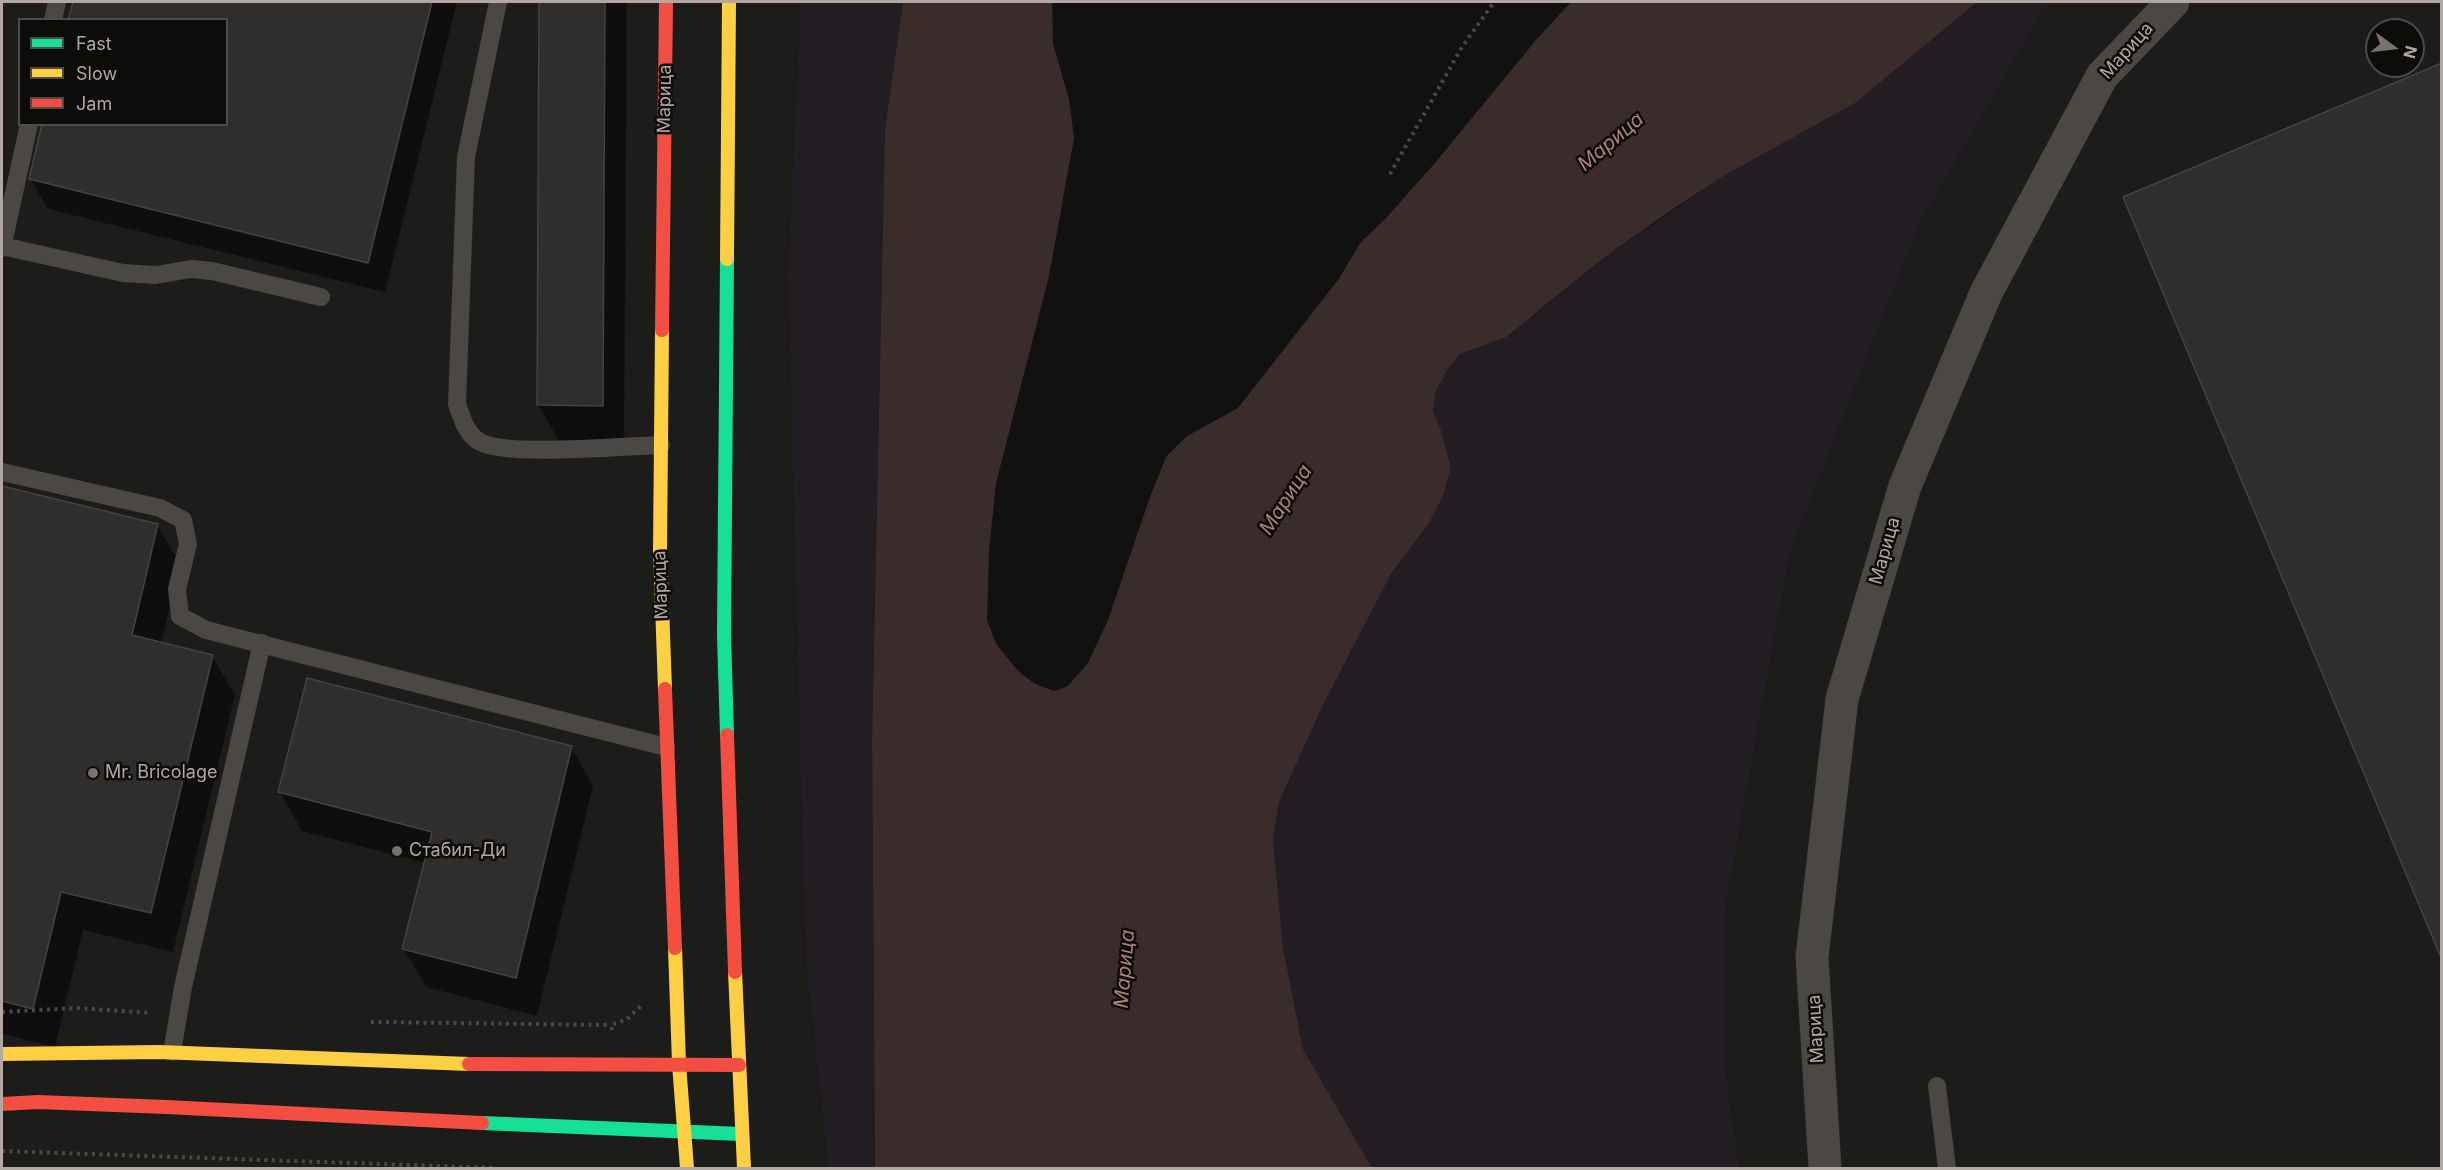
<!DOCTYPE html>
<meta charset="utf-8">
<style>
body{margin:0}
#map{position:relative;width:2443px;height:1170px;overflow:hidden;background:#111;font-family:Inter,sans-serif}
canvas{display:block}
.frame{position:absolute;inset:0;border:3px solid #b3a7a1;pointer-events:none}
.legend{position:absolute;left:18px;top:18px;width:210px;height:108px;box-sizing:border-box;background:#0c0c0b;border:2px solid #4f4a47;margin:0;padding:8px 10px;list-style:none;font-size:18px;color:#b3a7a1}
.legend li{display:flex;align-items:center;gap:12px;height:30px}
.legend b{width:30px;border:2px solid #4f4a47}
.north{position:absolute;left:2365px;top:18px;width:60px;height:60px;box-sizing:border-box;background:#0c0c0b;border:2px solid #4f4a47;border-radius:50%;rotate:105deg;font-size:16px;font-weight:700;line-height:24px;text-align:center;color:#b3a7a1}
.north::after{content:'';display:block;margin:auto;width:21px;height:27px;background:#7a726f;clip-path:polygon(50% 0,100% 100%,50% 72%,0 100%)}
</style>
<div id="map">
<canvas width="2443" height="1170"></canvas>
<div class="frame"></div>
<ul class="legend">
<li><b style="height:8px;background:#16e098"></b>Fast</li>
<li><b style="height:8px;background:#ffcf43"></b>Slow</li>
<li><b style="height:8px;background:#f24e42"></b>Jam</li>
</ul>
<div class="north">N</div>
</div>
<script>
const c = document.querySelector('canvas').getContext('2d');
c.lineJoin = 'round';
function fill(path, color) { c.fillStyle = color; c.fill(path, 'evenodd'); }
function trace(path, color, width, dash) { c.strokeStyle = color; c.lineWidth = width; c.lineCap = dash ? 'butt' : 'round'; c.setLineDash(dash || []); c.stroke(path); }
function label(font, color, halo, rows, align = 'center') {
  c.font = font + ' Inter,sans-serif'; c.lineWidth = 5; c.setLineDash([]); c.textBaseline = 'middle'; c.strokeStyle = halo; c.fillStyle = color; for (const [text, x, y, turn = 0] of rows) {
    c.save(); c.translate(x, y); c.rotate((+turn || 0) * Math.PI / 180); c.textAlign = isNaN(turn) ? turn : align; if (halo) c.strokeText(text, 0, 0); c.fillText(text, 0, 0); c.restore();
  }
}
fill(new Path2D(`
 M2 2H800L787 274 805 959 828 1168H2ZM20 20H226V124H20Z
 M2052 2H2441V1168H1740L1725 1066 1726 908 1791 550 1921 223 2042 12ZM2377 30H2413V66H2377Z`), '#1c1c1b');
fill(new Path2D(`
 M800 2H903L885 129 872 738 875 1168H828L805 959 787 274Z
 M1977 2H2052L2042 12 1921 223 1791 550 1726 908 1725 1066 1740 1168H1372L1303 1049 1283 947 1273 839 1279 802 1323 705 1391 574 1429 523 1443 496 1451 467 1441 430 1433 411 1436 391 1448 369 1460 354 1478 347 1534 315 1606 256Z`), '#221c23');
fill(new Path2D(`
 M903 2H1052L1053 44 1069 99 1074 138 1049 276 996 483 989 551 987 621 997 645 1018 671 1035 684 1054 691 1068 686 1088 663 1108 620 1150 497 1166 457 1187 436 1238 408 1338 280 1361 242 1385 219 1435 163 1536 40 1571 2H1977L1855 103 1725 175 1673 209 1606 256 1506 337 1460 354 1448 369 1436 391 1433 411 1441 430 1451 467 1443 496 1429 523 1391 574 1323 705 1279 802 1273 839 1283 947 1303 1049 1372 1168H875L872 738 885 129Z`), '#3a2c2b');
fill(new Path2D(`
 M74 2H457L385 292 48 209 30 179 226 124V20H70Z
 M541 2H627L624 444H561L538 405Z
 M2 487 157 525 180 564 161 644 212 656 235 695 173 952 83 930 55 1047 2 1034Z
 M571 747 593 786 537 1016 426 987 404 949 426 863 302 831 280 792Z`), '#0007');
const building = new Path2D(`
 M73 2H432L368 263 29 179 42 124H226V20H68Z
 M539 2H605L603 406 537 405Z
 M2442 63V960L2123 197Z
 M2 486 158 524 132 635 213 655 151 913 61 892 33 1009 2 1001Z
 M307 678 572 746 516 978 402 949 432 832 278 792Z`);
fill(building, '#2f2e2d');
trace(building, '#454240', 1.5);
trace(new Path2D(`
 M1390 174 1462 47 1494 2
 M2 1012 75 1008 151 1013
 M371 1022 611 1025
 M612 1030 611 1025 627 1019 641 1006
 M2 1151 497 1168`), '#4c4847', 4, [3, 4.5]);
trace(new Path2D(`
 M498 2 466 157 457 404C462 418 466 434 480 442 507 457 624 446 661 445
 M53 20 57 2
 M2 246 123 273 156 275 191 269 212 271 321 297
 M2 248 29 124
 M2 472 160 508 183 520 188 544 177 589 180 616 206 630 666 747
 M172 1052 183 987 262 643
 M1937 1086 1947 1168`), '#4a4745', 18);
trace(new Path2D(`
 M1825 1168 1812 957 1842 699 1905 486 1986 293 2102 76 2173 2`), '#4a4745', 33);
trace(new Path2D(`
 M727 259 724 634 727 735
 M482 1123 741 1134`), '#16e098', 14);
trace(new Path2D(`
 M727 259 729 2
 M662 330 660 550 665 689
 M675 948 679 1064 687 1168
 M735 972 744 1168
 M2 1054 159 1052 469 1064`), '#ffcf43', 14);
trace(new Path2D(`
 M662 330 666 2
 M665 689 675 948
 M727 735 735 972
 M469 1064 739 1065
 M2 1104 38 1102 166 1107 482 1123`), '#f24e42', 14);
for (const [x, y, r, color] of [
 [93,773,6,"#7a726f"],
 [397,851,6,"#7a726f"]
]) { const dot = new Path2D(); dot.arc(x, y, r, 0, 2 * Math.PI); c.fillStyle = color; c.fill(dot); trace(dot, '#0c0c0b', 2); }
label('18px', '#b3a7a1', '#0c0c0b', [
 ["Марица",2127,51,-48],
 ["Марица",665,99,-89],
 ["Марица",1885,551,-74],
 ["Марица",661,585,-92],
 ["Марица",1816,1029,-93]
]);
label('18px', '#b3a7a1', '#0c0c0b', [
 ["Mr. Bricolage",105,773],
 ["Стабил-Ди",409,851]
], 'left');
label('italic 20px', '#af7f77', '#0c0c0b', [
 ["Марица",1611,142,-40],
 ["Марица",1286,500,-57],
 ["Марица",1125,969,-85]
]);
</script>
